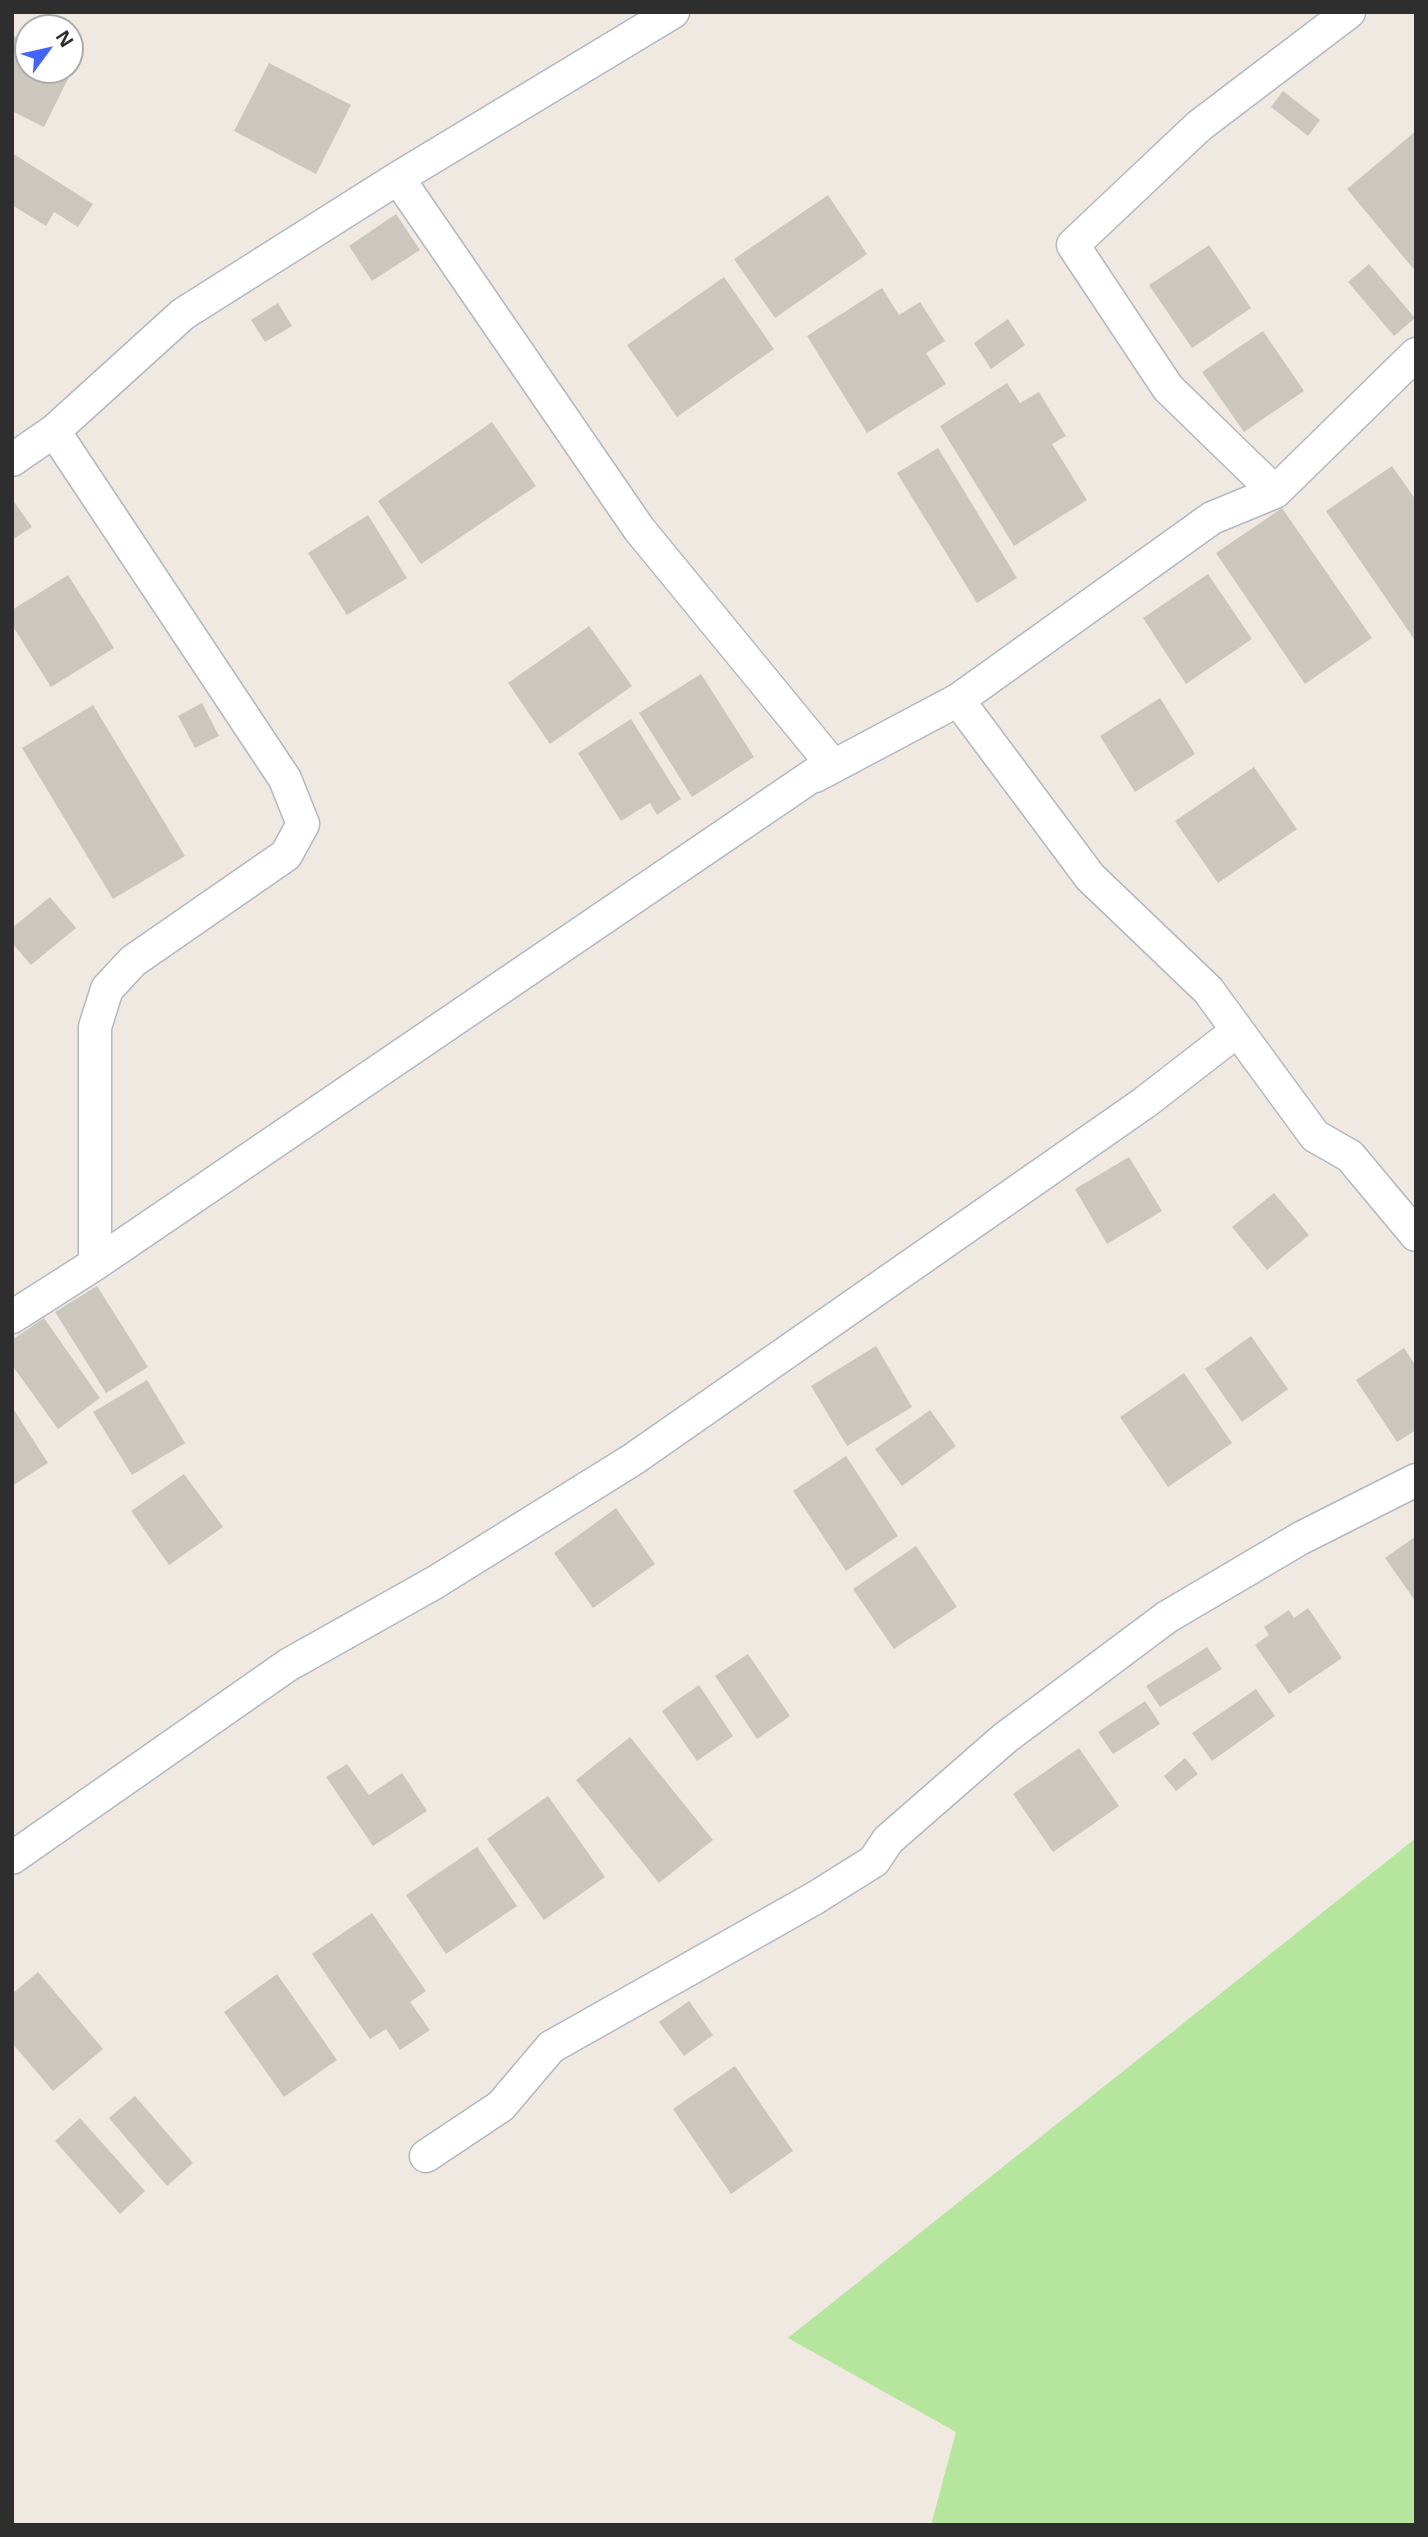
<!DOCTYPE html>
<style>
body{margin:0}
#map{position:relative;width:1428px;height:2537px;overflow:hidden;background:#efe9e1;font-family:"Noto Sans",sans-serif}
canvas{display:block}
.frame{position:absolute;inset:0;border:14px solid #2e2e2e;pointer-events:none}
.north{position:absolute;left:14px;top:14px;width:70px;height:70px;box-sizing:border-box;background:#fff;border:2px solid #ababab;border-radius:50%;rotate:57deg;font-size:19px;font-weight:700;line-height:28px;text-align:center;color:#2e2e2e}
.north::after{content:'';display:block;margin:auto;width:24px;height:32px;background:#4264fb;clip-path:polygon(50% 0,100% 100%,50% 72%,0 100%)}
</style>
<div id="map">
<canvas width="1428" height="2537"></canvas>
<div class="frame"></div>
<div class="north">N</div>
</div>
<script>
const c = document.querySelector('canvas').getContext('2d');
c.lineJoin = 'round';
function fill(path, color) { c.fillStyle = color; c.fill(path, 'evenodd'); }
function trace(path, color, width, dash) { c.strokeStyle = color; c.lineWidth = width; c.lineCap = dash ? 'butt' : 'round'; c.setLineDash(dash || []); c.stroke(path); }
fill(new Path2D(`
 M1416 1838V2525H931L956 2432 788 2338Z`), '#b6e59e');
fill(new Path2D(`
 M12 35 28 43V70H70V65L74 67 44 127 12 111Z
 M269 63 351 105 316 174 234 131Z
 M1283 91 1320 120 1308 136 1271 107Z
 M1416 131V272L1347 189Z
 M12 153 93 204 78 227 54 212 46 226 12 205Z
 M828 195 867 254 775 318 734 259Z
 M396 214 420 250 372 281 349 246Z
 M1209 245 1251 308 1192 348 1149 285Z
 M1369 264 1415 318 1394 336 1348 282Z
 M724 277 774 349 677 417 627 345Z
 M882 288 899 315 920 302 945 341 926 353 946 384 867 433 807 336Z
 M278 303 292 326 265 342 251 320Z
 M1008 319 1025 345 991 369 974 343Z
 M1263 331 1304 391 1244 432 1202 372Z
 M1007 383 1020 403 1039 392 1066 436 1052 444 1087 500 1014 546 940 426Z
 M492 422 536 486 421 564 378 501Z
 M938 448 1017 578 977 603 897 473Z
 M1392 466 1416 500V642L1326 511Z
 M12 499 32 527 12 540Z
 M1282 508 1372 638 1305 684 1216 553Z
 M368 515 407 578 347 615 308 553Z
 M1208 574 1252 639 1186 684 1143 618Z
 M68 575 114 648 51 687 12 625V610Z
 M589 626 632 686 550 744 508 683Z
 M701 674 754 757 692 797 639 713Z
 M1160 698 1195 754 1135 792 1100 736Z
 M202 703 219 736 195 748 178 716Z
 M93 705 185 856 113 899 22 748Z
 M631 719 681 799 657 815 650 803 621 821 578 753Z
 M1254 767 1297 829 1218 883 1175 821Z
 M50 897 76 928 31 965 12 943V928Z
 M1129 1157 1162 1211 1107 1244 1075 1189Z
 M1274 1193 1309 1235 1267 1270 1232 1227Z
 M97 1286 148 1367 106 1393 55 1312Z
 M44 1318 100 1398 58 1429 12 1365V1340Z
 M1251 1336 1288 1389 1242 1422 1205 1369Z
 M876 1346 912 1407 847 1446 811 1386Z
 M1404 1348 1416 1366V1430L1397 1442 1356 1380Z
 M1184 1373 1232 1443 1168 1487 1120 1417Z
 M147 1380 185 1443 132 1475 93 1412Z
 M12 1407 48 1463 12 1486Z
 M930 1410 956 1446 902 1486 875 1449Z
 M846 1456 898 1536 846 1571 793 1491Z
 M184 1474 223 1527 169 1565 131 1511Z
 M616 1508 655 1564 593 1608 554 1553Z
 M1416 1536V1602L1385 1558Z
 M916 1546 957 1607 894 1649 853 1589Z
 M1308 1608 1342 1658 1289 1694 1255 1645 1269 1635 1264 1627 1289 1610 1294 1618Z
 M1207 1647 1222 1669 1160 1707 1146 1686Z
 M748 1654 790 1716 757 1739 715 1676Z
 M699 1685 733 1736 697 1761 662 1711Z
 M1256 1689 1275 1716 1212 1761 1192 1733Z
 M1145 1701 1160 1724 1113 1754 1098 1732Z
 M630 1737 713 1840 659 1883 576 1780Z
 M1079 1748 1119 1806 1053 1852 1013 1794Z
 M1185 1758 1198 1774 1176 1791 1164 1776Z
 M347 1764 369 1795 402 1773 427 1811 373 1846 326 1777Z
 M548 1796 605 1877 544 1920 487 1839Z
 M477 1847 517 1906 446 1954 406 1895Z
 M372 1913 426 1991 410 2002 430 2030 400 2050 386 2029 370 2039 312 1954Z
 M38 1972 103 2049 53 2091 12 2043V1994Z
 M277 1974 337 2060 284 2097 224 2012Z
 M689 2001 713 2035 684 2056 659 2022Z
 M735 2066 793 2151 731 2194 673 2109Z
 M135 2096 193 2163 167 2186 109 2118Z
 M80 2118 145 2191 120 2214 55 2141Z`), '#cbc7bf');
const minor = new Path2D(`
 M54 431 285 779 303 824 286 855 133 961 107 989 95 1027V1264
 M12 460 54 431 183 314 398 178 673 12
 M1275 492 1168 388 1073 245 1199 126 1349 12
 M958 700 1090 877 1208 990 1315 1136 1350 1156 1416 1235
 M815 776 958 700 1212 518 1275 492 1416 354
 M12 1317 95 1264 831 763 639 529 398 178
 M12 1858 288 1665 434 1583 632 1460 1144 1103 1237 1031
 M426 2156 501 2106 551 2047 815 1898 874 1861 888 1840 1005 1738 1167 1617 1301 1538 1416 1480`);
trace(minor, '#b4b7c1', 35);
trace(minor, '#fff', 32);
</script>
